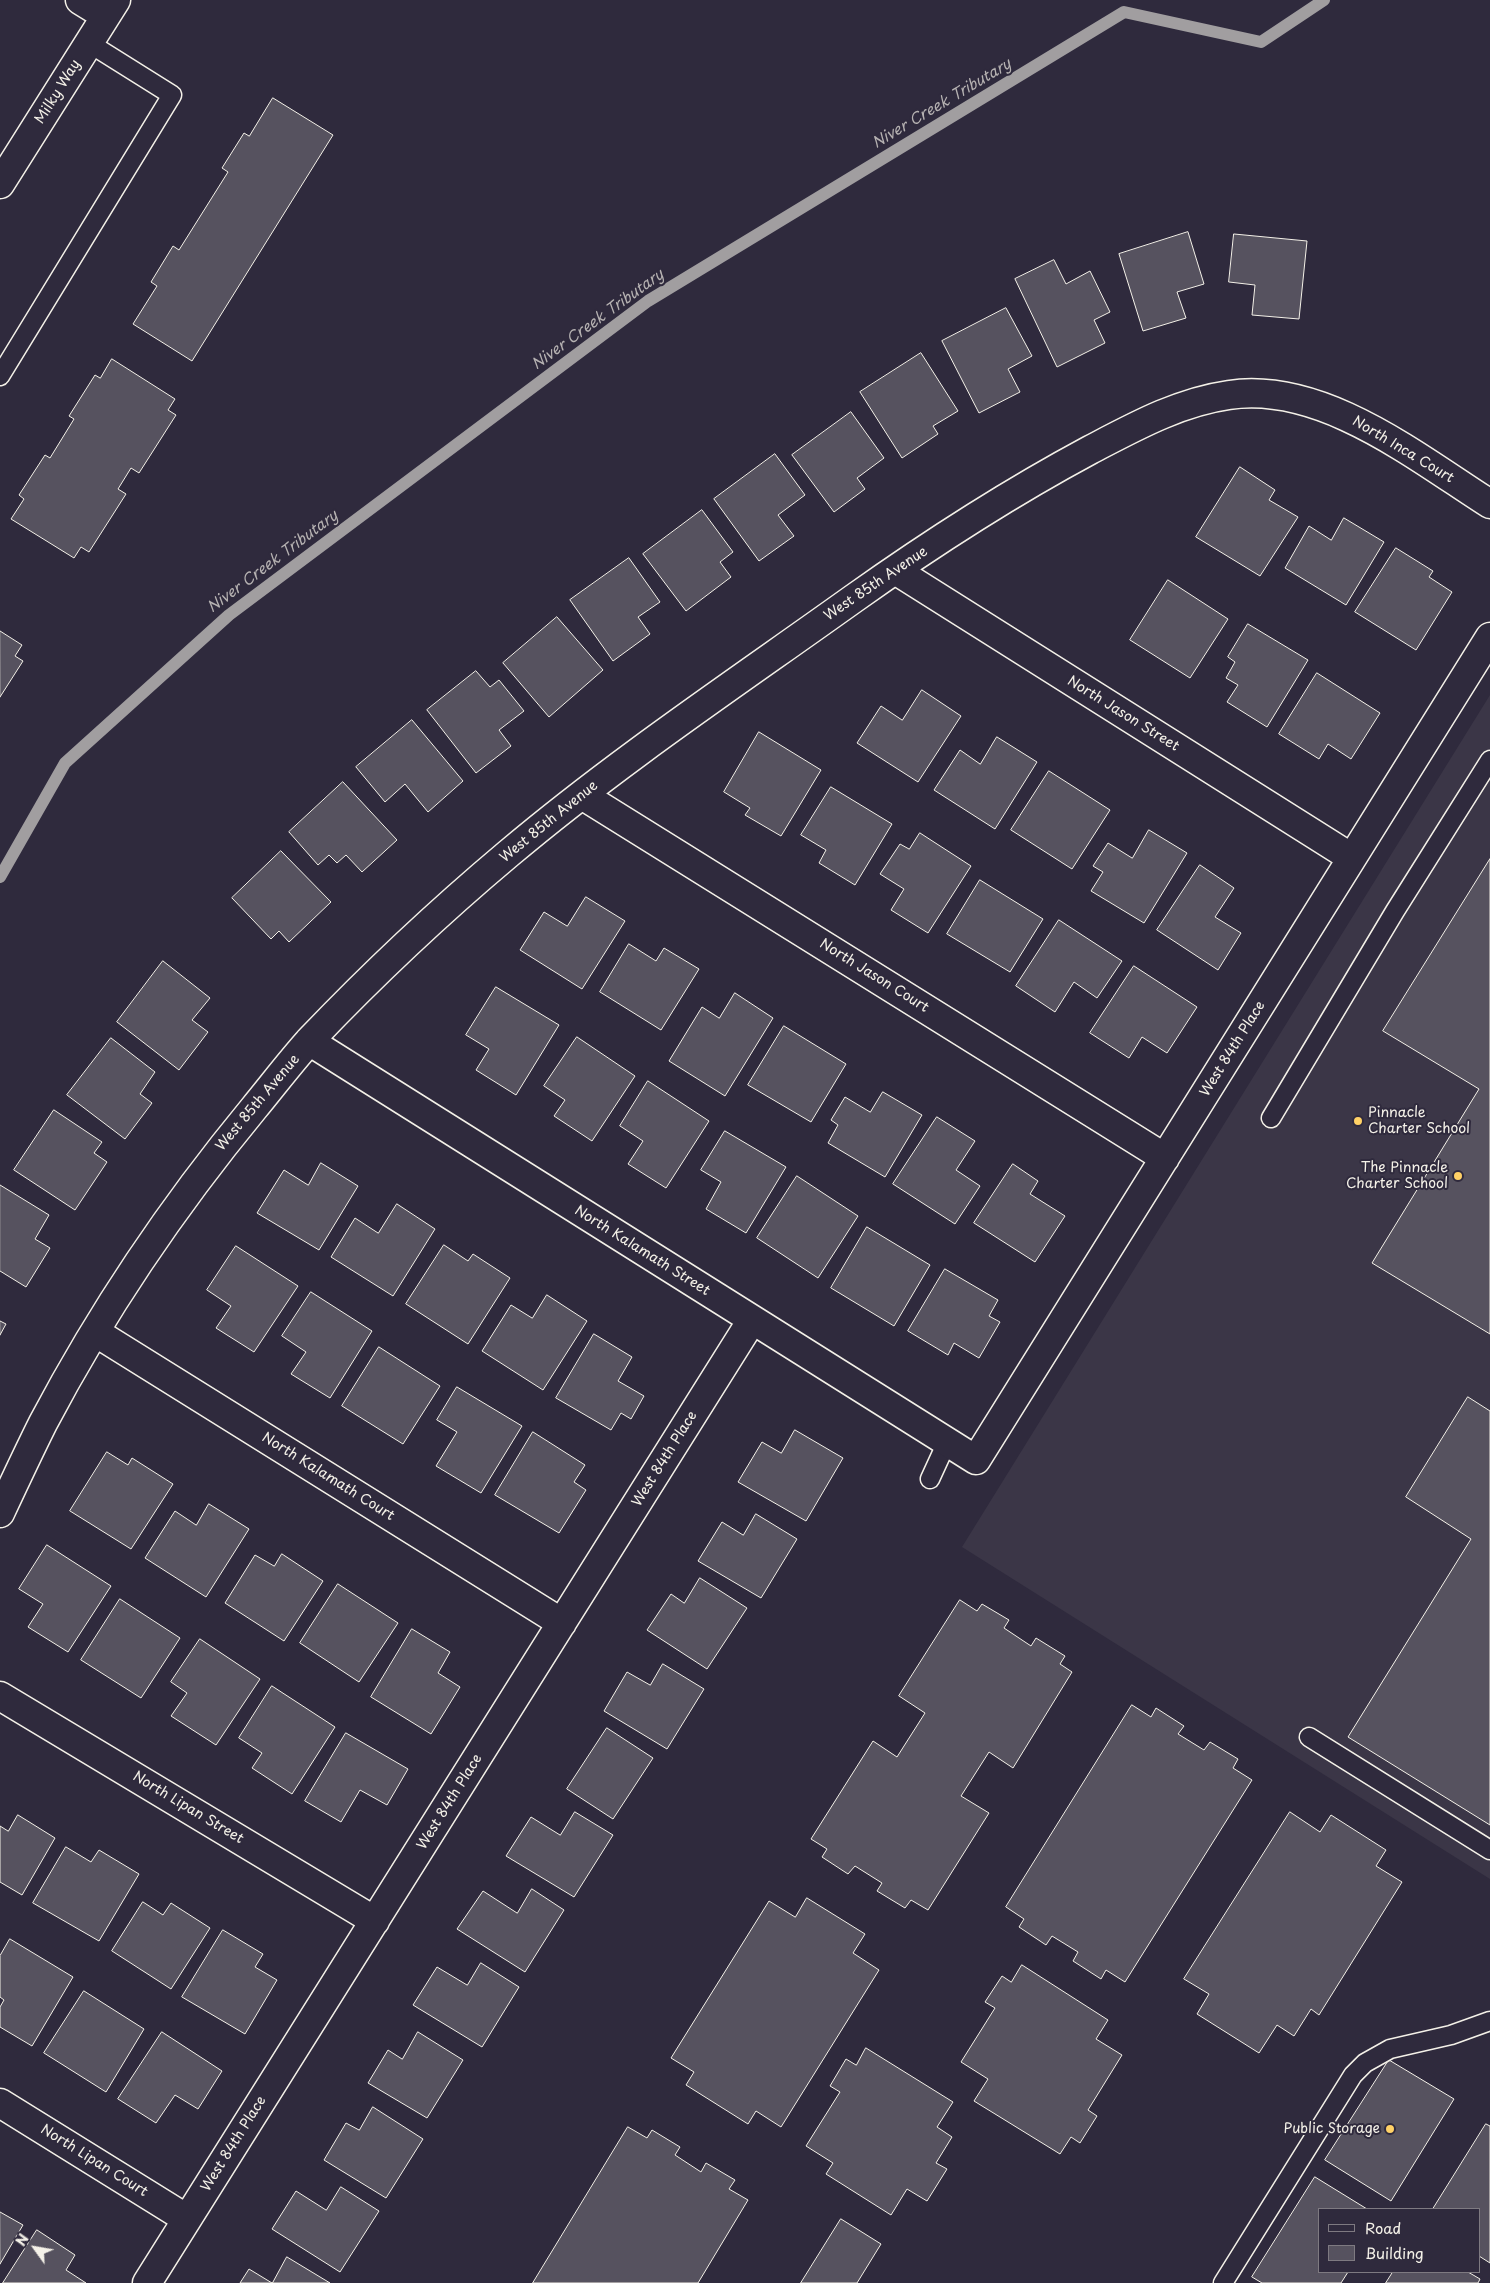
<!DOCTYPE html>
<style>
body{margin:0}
#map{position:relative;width:1490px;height:2283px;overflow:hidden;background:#2f2a3d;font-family:"Playpen Sans",sans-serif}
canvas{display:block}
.legend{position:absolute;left:1318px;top:2208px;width:162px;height:65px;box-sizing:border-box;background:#2f2a3d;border:1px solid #7e7a81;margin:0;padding:6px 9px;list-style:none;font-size:15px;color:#f4f1e8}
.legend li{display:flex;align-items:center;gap:10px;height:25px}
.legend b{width:25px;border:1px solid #7e7a81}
.north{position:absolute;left:10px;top:2223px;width:50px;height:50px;-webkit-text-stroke:4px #2f2a3d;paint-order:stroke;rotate:302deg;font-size:14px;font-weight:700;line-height:20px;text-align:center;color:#f4f1e8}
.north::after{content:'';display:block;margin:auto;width:18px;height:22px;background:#f4f1e8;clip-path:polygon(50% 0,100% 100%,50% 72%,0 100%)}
</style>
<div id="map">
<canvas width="1490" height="2283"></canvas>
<ul class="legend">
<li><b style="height:6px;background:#2f2a3d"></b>Road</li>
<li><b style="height:14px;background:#56525f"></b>Building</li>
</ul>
<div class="north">N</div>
</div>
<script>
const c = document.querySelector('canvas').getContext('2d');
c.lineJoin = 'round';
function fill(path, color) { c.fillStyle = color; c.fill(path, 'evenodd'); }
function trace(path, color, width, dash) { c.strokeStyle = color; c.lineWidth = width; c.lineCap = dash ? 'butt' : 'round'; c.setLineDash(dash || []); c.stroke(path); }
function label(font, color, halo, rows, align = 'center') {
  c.font = font + ' "Playpen Sans",sans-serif'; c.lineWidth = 4; c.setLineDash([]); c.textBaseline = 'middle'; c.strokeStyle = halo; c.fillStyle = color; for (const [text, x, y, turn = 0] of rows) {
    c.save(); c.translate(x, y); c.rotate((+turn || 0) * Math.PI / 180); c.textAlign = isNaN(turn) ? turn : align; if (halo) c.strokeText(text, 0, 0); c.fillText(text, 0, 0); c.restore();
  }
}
fill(new Path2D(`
 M1490 695V1879L962 1547Z`), '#3b3647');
trace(new Path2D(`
 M0 877 65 763 229 615 648 301 1124 12 1261 42 1324 0`), '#a19ea0', 12);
const building = new Path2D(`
 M273 98 333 135 192 361 133 324 157 286 151 282 173 246 179 250 228 172 222 168 244 133 249 136Z
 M1188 232 1204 284 1177 292 1186 318 1143 331 1119 254Z
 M1234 234 1307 241 1299 319 1252 315 1255 285 1229 282Z
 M1054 260 1066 284 1090 271 1110 312 1094 320 1105 343 1057 367 1015 279Z
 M1006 308 1032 356 1008 369 1020 392 979 413 942 341Z
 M921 353 958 411 933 426 938 434 902 458 860 392Z
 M112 359 175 399 168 410 176 415 139 473 131 468 118 489 126 494 89 552 81 547 74 558 11 519 24 499 19 495 45 455 50 458 74 419 69 416 95 375 100 378Z
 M851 412 884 458 857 478 865 489 834 512 792 455Z
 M775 454 805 495 778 515 794 536 759 561 714 499Z
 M1240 467 1275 490 1269 500 1298 517 1260 576 1196 537Z
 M702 510 733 552 720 562 731 577 686 611 643 554Z
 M1344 518 1384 542 1346 605 1285 568 1309 526 1331 540Z
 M1396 548 1433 571 1429 577 1452 592 1416 650 1355 612Z
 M629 558 660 602 638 617 650 634 613 661 570 600Z
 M1168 580 1228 619 1190 678 1130 640Z
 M557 617 603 670 549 717 503 663Z
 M1248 624 1308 660 1267 727 1227 702 1238 685 1226 678 1235 662 1228 657Z
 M0 631 22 645 15 656 23 661 0 697Z
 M476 671 490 687 499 680 524 711 499 730 511 746 476 773 427 710Z
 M1317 673 1380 713 1351 759 1328 744 1319 759 1279 734Z
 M922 690 961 716 918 782 857 743 881 706 902 720Z
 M412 720 463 781 428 812 405 784 385 802 356 767Z
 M759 732 821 770 781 836 745 815 750 808 724 792Z
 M997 737 1037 762 995 829 934 790 960 750 980 764Z
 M1049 771 1110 810 1072 869 1011 830Z
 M343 782 397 840 362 872 346 855 337 863 329 855 318 865 289 832Z
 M831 787 892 824 855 885 819 863 826 850 801 835Z
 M1149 830 1187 853 1144 923 1091 891 1103 872 1093 866 1108 843 1132 858Z
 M920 833 971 866 928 933 891 910 904 889 880 874 900 844 909 849Z
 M281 851 331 902 289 942 279 931 271 939 232 898Z
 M1490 859V1334L1372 1263 1479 1089 1383 1031Z
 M1200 865 1234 888 1215 917 1241 933 1218 970 1157 930Z
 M980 880 1043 919 1010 972 947 934Z
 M586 897 625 921 582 989 520 950 544 912 567 926Z
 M1059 920 1122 961 1097 998 1074 982 1055 1012 1016 986Z
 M629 944 656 961 664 948 699 969 661 1030 600 992Z
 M163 961 210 998 192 1020 208 1032 179 1070 117 1022Z
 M1134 966 1197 1007 1167 1053 1142 1037 1129 1058 1090 1033Z
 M496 987 559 1025 516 1095 476 1070 489 1049 466 1035Z
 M735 993 773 1018 725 1096 669 1061 702 1007 719 1018Z
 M784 1026 846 1064 811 1122 748 1085Z
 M577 1037 635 1076 592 1141 554 1116 565 1100 544 1086Z
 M111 1038 155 1072 140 1094 152 1103 125 1139 67 1095Z
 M648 1081 709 1121 666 1188 628 1164 643 1141 620 1126Z
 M883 1092 922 1115 885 1177 828 1143 838 1125 831 1120 845 1097 870 1112Z
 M54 1110 102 1142 94 1153 107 1162 75 1210 14 1170Z
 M937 1117 975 1141 956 1170 980 1186 955 1224 893 1184Z
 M725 1131 786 1167 746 1233 706 1209 721 1182 701 1170Z
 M321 1163 358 1186 319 1250 257 1213 284 1170 308 1185Z
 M1013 1164 1038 1181 1030 1194 1065 1216 1035 1262 974 1223Z
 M797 1176 858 1216 818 1278 757 1238Z
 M0 1185 49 1215 35 1239 50 1248 26 1287 0 1271Z
 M397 1204 435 1229 393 1296 331 1257 355 1218 378 1233Z
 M867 1227 930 1265 894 1326 831 1288Z
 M444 1245 468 1261 473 1254 510 1278 468 1344 406 1304Z
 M236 1246 298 1286 254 1352 216 1328 231 1306 207 1290Z
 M945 1269 998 1300 989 1316 1000 1322 979 1358 954 1343 948 1355 908 1331Z
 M311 1292 372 1331 330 1398 291 1374 306 1352 282 1336Z
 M547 1295 587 1321 543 1390 482 1351 511 1305 532 1318Z
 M0 1321 6 1324 0 1335Z
 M594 1334 632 1357 618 1381 644 1396 631 1419 621 1413 611 1430 556 1398Z
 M379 1347 440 1386 403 1444 342 1406Z
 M457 1387 522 1426 481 1493 436 1466 457 1432 437 1420Z
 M1468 1397 1490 1411V1825L1348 1737 1471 1539 1406 1497Z
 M795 1430 843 1458 806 1521 738 1482 762 1442 781 1453Z
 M533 1432 585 1465 574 1482 586 1490 559 1533 495 1495Z
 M107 1452 128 1465 132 1458 173 1484 131 1549 70 1511Z
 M209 1504 249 1529 206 1597 145 1558 175 1511 196 1525Z
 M756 1514 797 1539 761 1598 698 1561 722 1522 743 1535Z
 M47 1545 111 1586 68 1652 28 1627 43 1604 19 1589Z
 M282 1554 323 1581 284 1641 225 1603 255 1555 274 1566Z
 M700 1578 747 1608 707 1669 647 1630 671 1594 684 1603Z
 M338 1584 398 1623 359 1682 300 1643Z
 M120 1599 180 1638 141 1698 81 1660Z
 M960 1600 977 1611 982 1604 1009 1620 1004 1628 1031 1646 1036 1638 1065 1656 1060 1664 1072 1672 1013 1768 989 1752 961 1796 989 1813 928 1910 911 1900 905 1908 877 1891 882 1883 855 1866 848 1874 822 1857 827 1849 811 1839 873 1741 897 1757 925 1713 899 1696Z
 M412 1629 450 1652 438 1673 460 1687 431 1734 371 1697Z
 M200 1639 260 1679 216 1745 171 1716 187 1693 171 1682Z
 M663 1664 704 1689 667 1749 604 1711 627 1672 650 1685Z
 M272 1686 335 1727 292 1794 252 1768 262 1753 239 1738Z
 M1132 1705 1151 1717 1156 1708 1184 1726 1178 1734 1204 1750 1210 1742 1238 1759 1233 1768 1252 1780 1125 1982 1106 1970 1101 1979 1073 1961 1078 1952 1052 1936 1046 1945 1019 1927 1024 1919 1006 1907Z
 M607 1728 653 1758 613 1819 567 1789Z
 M346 1733 408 1769 387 1805 360 1790 341 1822 305 1801Z
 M575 1812 613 1835 574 1897 506 1856 531 1817 560 1835Z
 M1290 1812 1320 1832 1331 1815 1386 1850 1376 1866 1402 1882 1319 2015 1311 2009 1294 2036 1277 2025 1259 2053 1197 2014 1209 1994 1184 1979Z
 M18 1815 55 1838 22 1895 0 1882V1826L8 1831Z
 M66 1847 91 1862 99 1850 139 1874 99 1941 33 1903Z
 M532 1889 564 1910 525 1972 457 1929 483 1891 517 1913Z
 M807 1898 865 1934 853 1953 879 1970 781 2127 756 2111 748 2124 686 2085 694 2072 671 2058 769 1901 795 1917Z
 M143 1902 163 1915 171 1903 210 1928 171 1989 112 1951Z
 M223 1930 263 1954 255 1967 277 1980 245 2034 182 1997Z
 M10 1939 73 1977 32 2046 0 2027V2007L4 2000 0 1997V1956Z
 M481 1963 519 1987 482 2047 413 2005 437 1967 467 1985Z
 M1022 1965 1108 2020 1096 2039 1122 2055 1088 2110 1097 2116 1080 2143 1071 2137 1060 2154 974 2101 988 2079 961 2062 995 2008 985 2002 1002 1976 1011 1982Z
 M84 1991 144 2029 106 2092 44 2053Z
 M162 2032 222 2071 198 2109 175 2095 156 2123 118 2099Z
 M418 2032 463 2060 427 2118 368 2083 388 2050 402 2059Z
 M866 2048 953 2102 937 2127 952 2137 936 2163 947 2169 927 2201 907 2189 891 2215 826 2174 833 2163 806 2146 840 2092 830 2086 846 2059 856 2065Z
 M1389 2060 1454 2099 1391 2201 1325 2160Z
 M373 2107 423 2139 386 2198 324 2160 346 2123 359 2130Z
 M1486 2124 1490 2126V2263L1479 2256V2209H1433Z
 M628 2127 647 2138 652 2130 680 2147 675 2155 701 2172 706 2163 735 2180 729 2189 748 2200 698 2283H533Z
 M1315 2177 1367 2209H1319V2272H1348L1341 2283H1262L1252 2277Z
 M341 2187 379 2211 340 2272 272 2229 296 2191 326 2210Z
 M0 2212 23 2225 0 2264Z
 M841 2219 881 2244 857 2283H801Z
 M37 2230 75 2255 66 2270 86 2283H3Z
 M287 2257 330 2283H240L249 2269 272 2283Z
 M1393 2272H1468L1480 2279 1478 2283H1386Z`);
fill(building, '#56525f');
trace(building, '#f4f1e8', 1);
const lane = new Path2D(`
 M0 376 172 95 89 43
 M1271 1118 1395 911 1490 760
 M930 1479 947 1442
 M1309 1737 1490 1850
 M1223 2283 1353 2075 1365 2063 1390 2049 1451 2035 1490 2021`);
const street = new Path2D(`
 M80 0 106 16
 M0 184 116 0
 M895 570 1352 858
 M582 795 1165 1158
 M309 1041 976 1460 1490 637
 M95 1332 562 1623
 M0 1513C14 1483 28 1453 43 1423 102 1311 173 1206 254 1108 273 1085 291 1061 311 1039 373 974 439 912 508 854 617 762 737 682 853 599 929 545 1008 494 1090 450 1134 427 1179 402 1229 395 1322 381 1416 457 1490 504
 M0 1696 375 1921
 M0 2103 187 2219
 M147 2283 752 1320`);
trace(lane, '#f4f1e8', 21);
trace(street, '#f4f1e8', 31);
trace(lane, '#2f2a3d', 18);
trace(street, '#2f2a3d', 28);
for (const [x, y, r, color] of [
 [1358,1121,5,"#ffd166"],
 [1458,1176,5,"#ffd166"],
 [1390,2129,5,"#ffd166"]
]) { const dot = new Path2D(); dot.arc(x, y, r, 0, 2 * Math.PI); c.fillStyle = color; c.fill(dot); trace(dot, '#2f2a3d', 2); }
label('14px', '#f4f1e8', '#2f2a3d', [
 ["Milky Way",58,92,-58],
 ["North Inca Court",1403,450,31],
 ["West 85th Avenue",876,584,-34],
 ["North Jason Street",1123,714,32],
 ["West 85th Avenue",549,822,-39],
 ["North Jason Court",874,976,32],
 ["West 84th Place",1233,1049,-58],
 ["West 85th Avenue",258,1103,-50],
 ["North Kalamath Street",642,1251,32],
 ["West 84th Place",665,1459,-58],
 ["North Kalamath Court",328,1477,32],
 ["West 84th Place",450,1802,-58],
 ["North Lipan Street",188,1808,31],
 ["West 84th Place",234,2144,-58],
 ["North Lipan Court",94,2161,32]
]);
label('14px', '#f4f1e8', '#2f2a3d', [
 ["Pinnacle",1368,1113,"left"],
 ["Charter School",1368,1129,"left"],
 ["The Pinnacle",1448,1168],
 ["Charter School",1448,1184],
 ["Public Storage",1380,2129]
], 'right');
label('italic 15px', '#b6b2b2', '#2f2a3d', [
 ["Niver Creek Tributary",942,104,-31],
 ["Niver Creek Tributary",598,320,-36],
 ["Niver Creek Tributary",273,562,-37]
]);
</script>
